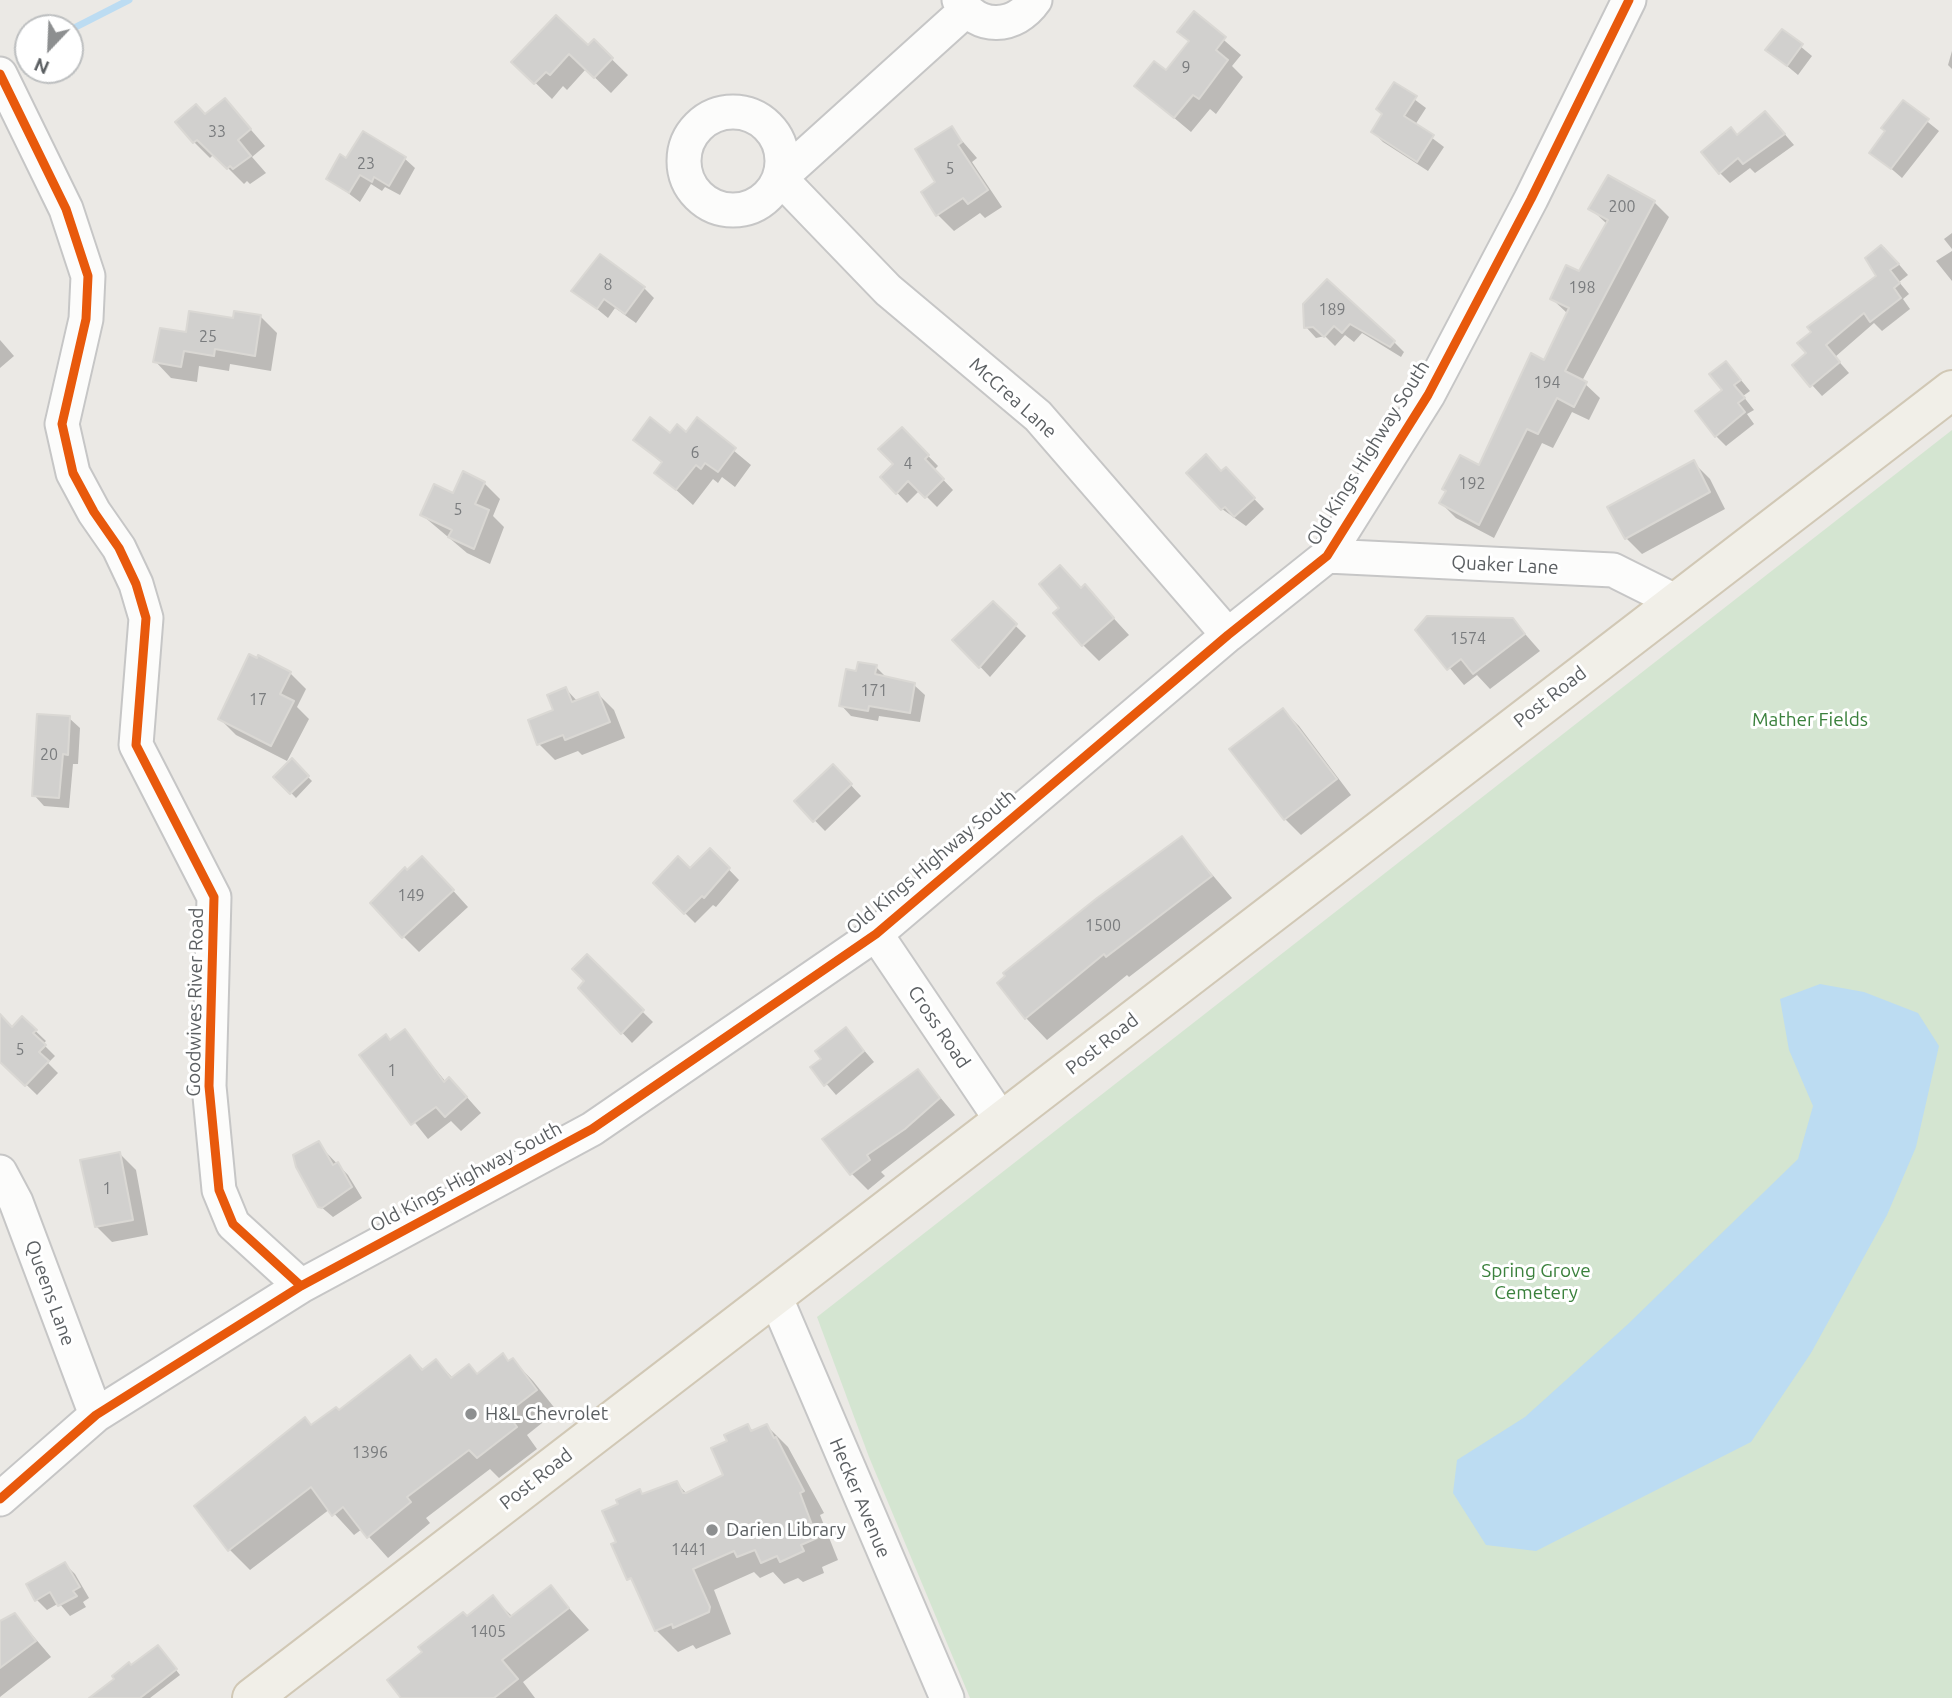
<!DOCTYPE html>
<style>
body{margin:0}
#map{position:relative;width:1952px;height:1698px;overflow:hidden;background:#ebe9e5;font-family:Ubuntu,sans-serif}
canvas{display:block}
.north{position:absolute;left:14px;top:14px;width:70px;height:70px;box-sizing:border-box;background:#fff;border:2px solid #bdbfc0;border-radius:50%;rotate:203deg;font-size:19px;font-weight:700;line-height:28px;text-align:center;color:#5b5f62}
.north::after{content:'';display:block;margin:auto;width:24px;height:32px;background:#8d8f90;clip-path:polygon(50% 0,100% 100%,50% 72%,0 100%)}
</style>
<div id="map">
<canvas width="1952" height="1698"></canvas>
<div class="north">N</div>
</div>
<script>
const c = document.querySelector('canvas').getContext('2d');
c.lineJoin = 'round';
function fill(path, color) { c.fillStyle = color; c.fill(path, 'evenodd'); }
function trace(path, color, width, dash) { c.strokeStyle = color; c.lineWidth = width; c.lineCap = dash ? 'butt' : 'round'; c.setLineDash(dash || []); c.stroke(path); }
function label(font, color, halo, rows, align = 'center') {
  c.font = font + ' Ubuntu,sans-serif'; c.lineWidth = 6; c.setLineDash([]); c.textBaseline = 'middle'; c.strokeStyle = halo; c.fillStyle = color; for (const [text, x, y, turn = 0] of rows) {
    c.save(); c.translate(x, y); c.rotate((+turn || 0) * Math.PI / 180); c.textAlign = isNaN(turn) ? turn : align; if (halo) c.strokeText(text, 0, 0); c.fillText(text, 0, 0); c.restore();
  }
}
fill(new Path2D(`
 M1952 430V1698H970L869 1457 817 1317Z`), '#d4e5d1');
fill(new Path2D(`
 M1820 984 1864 992 1918 1013 1939 1046 1916 1147 1887 1215 1811 1353 1751 1442 1536 1551 1486 1545 1453 1493 1457 1460 1525 1417 1627 1325 1798 1159 1813 1106 1789 1050 1780 999Z`), '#bcdcf2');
fill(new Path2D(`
 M1194 14 1241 55 1232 66 1243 77 1216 114 1210 109 1191 132 1136 86 1166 72 1190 42 1180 32Z
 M1782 31 1812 56 1798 75 1768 50Z
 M594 42 628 75 611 93 586 69 567 90 563 86 552 99 514 62 588 48Z
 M1952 51V69L1948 65Z
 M1394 84 1426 108 1415 125 1444 147 1428 171 1383 142 1373 132 1384 115Z
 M225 100 265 146 252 157 266 173 250 184 247 181 244 184 214 154 210 158 194 142 206 116Z
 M1903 102 1939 131 1902 178 1872 152Z
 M1776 124 1794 145 1755 173 1750 168 1730 183 1720 173 1738 136Z
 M951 128 977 158 972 162 1002 207 985 218 980 213 954 231 938 215 923 192 938 182Z
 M404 158 415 168 400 195 385 187 382 191 371 184 360 202 328 178 347 161Z
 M1654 202 1669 217 1582 381 1600 398 1589 420 1572 412 1553 448 1542 443 1494 538 1456 518 1441 503 1447 492 1444 489 1480 467 1545 362 1567 313 1552 299 1580 273 1608 225 1591 209Z
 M1952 233V249L1944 239Z
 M1884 247 1908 275 1899 282 1909 294 1903 299 1910 309 1882 331 1874 323 1835 357 1849 373 1822 396 1794 365 1879 277 1867 259Z
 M1952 251V281L1936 261Z
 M644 288 654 298 636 323 615 308 608 318 574 290Z
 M1305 304 1394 342 1404 352 1401 357 1362 333 1354 342 1345 335 1335 346 1325 336 1316 338 1306 327Z
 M261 317 277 333 271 371 230 364 229 371 199 366 197 382 171 378 155 361 187 334 234 320Z
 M0 340 14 356 0 368Z
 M1736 374 1750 391 1743 396 1754 410 1747 414 1754 424 1726 446 1716 436 1725 390Z
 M697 420 751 465 735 487 722 477 718 483 713 479 693 505 656 472 663 464 635 440 686 434Z
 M902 429 938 466 934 470 953 490 937 507 920 490 907 503 882 477 895 464Z
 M1694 463 1710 479 1725 509 1642 554 1626 538Z
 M1222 473 1236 480 1264 509 1246 526 1222 509Z
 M484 483 500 499 493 516 504 527 490 564 467 553 422 515 454 495Z
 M1085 587 1129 635 1099 661 1083 645 1082 590Z
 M993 604 1026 636 990 677 955 640Z
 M1512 619 1540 651 1490 689 1477 675 1464 685 1418 630Z
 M876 667 886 677 914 685 925 695 920 722 879 716 878 721 851 716 841 705 858 674Z
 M290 673 306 689 297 707 309 719 287 761 236 735 220 719Z
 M566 689 578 702 598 694 614 710 625 738 582 755 578 751 555 760 539 744Z
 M1283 710 1299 726 1351 795 1301 835 1285 819Z
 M69 718 80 728 78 764H73L69 808 44 806 34 795Z
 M292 761 312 781 296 798 276 777Z
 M833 766 861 796 825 831 796 801Z
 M1182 839 1232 898 1129 977 1127 975 1047 1040 1026 1018Z
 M710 850 739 880 716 907 713 905 695 923 655 883 690 871Z
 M407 872 438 874 468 907 419 952 403 936Z
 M587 957 653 1022 632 1043 580 988 587 981Z
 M22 1018 46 1041 43 1044 55 1056 48 1063 58 1073 37 1095 0 1059V1033L12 1029Z
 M846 1029 874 1062 836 1095 812 1067 823 1059Z
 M404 1031 446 1082 464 1094 481 1113 461 1131 451 1121 428 1139 361 1055 391 1041Z
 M918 1071 955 1115 881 1172 885 1176 868 1190 852 1174Z
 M318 1144 348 1175 362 1198 333 1217 320 1206Z
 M120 1154 136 1170 148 1235 112 1242 96 1226Z
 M503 1355 509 1362 513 1360 533 1381 557 1411 527 1435 537 1449 499 1478 490 1469 426 1518 430 1523 388 1558 362 1529 354 1535 330 1509 250 1570 229 1549 312 1427 339 1412 410 1357 424 1370 436 1361 453 1378 478 1375Z
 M748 1426 754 1432 767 1426 788 1447 824 1513 820 1515 838 1560 822 1567 824 1573 803 1582 798 1578 784 1584 773 1572 760 1578 754 1572 714 1590 731 1634 696 1649 693 1645 678 1652 656 1630 614 1545 618 1543 640 1491 644 1495 677 1483 687 1494 725 1476 729 1442Z
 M65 1564 75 1574 89 1598 83 1602 86 1607 70 1616 59 1603 47 1610 37 1600Z
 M550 1587 589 1630 523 1682 535 1698H403L493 1598 513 1617Z
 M17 1617 51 1657 0 1697V1623Z
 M162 1652 180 1675 150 1698H111L131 1667Z`), '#0003');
trace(new Path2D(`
 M70 30 129 0`), '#bcdcf2', 7);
const building = new Path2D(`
 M1194 11 1226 37 1216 50 1228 60 1199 99 1193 95 1174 118 1134 86 1154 61 1166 70 1189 41 1177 32Z
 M556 15 588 45 594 39 613 58 594 78 569 54 550 75 546 72 534 84 511 62Z
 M1782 29 1803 44 1787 66 1765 50Z
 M1394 82 1417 96 1404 116 1434 135 1417 162 1371 132 1382 114 1376 109Z
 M225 98 251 129 238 140 251 156 233 169 230 166 227 169 197 140 193 143 175 122 196 104 205 114Z
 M1903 100 1929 119 1891 169 1869 153 1885 131 1881 128Z
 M1765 111 1785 134 1743 164 1738 158 1719 174 1701 152 1731 127 1737 135Z
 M952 126 962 142 958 145 988 190 968 204 963 198 936 216 921 192 935 182 915 149Z
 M363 131 406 157 389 186 374 177 372 182 360 175 349 193 326 179 340 154 346 158Z
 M1608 175 1655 201 1565 371 1587 382 1574 407 1557 398 1538 434 1527 429 1479 525 1439 503 1446 491 1442 489 1460 455 1479 465 1531 353 1544 360 1569 308 1550 299 1566 265 1579 271 1608 220 1588 209Z
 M1881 245 1899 264 1890 270 1900 283 1894 288 1901 298 1870 322 1864 313 1826 345 1840 362 1810 387 1792 365 1806 353 1797 343 1811 332 1807 327 1876 276 1865 258Z
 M600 254 645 287 625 314 604 299 597 309 571 291Z
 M1327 279 1395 341 1390 347 1350 324 1342 333 1334 326 1324 337 1313 327 1304 328 1303 304Z
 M189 311 233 318 234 311 261 315 255 356 215 349 214 356 184 351 181 367 153 362 160 328 186 332Z
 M1726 361 1741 380 1734 385 1745 398 1738 403 1745 412 1715 437 1695 411 1722 390 1709 374Z
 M650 417 670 433 677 424 686 432 697 417 736 448 718 472 705 463 701 469 696 465 676 490 654 473 662 462 633 440Z
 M902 427 929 455 925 459 944 479 925 498 908 481 896 494 880 477 893 464 878 449Z
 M1206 454 1221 471 1226 467 1255 498 1234 517 1225 507 1221 510 1186 473Z
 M1694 460 1710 492 1625 539 1607 507Z
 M463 471 485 482 475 504 489 510 474 549 448 537 452 530 420 515 434 484 453 493Z
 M1060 565 1081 588 1085 584 1114 618 1082 646 1053 613 1059 608 1039 584Z
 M993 601 1017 624 979 668 952 640Z
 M1427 616 1513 618 1525 634 1473 674 1461 659 1447 670 1415 630Z
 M249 654 257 658 258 655 291 672 280 694 294 701 271 746 218 719Z
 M858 662 877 665 875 674 915 683 910 713 869 706 868 711 839 706 846 669 856 671Z
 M566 687 572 702 598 692 610 722 565 740 563 735 537 745 528 720 553 710 547 695Z
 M1283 708 1337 779 1284 820 1229 749Z
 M37 714 70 716 68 755 63 754 59 798 32 796Z
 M292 758 309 776 290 794 273 777Z
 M833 764 852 784 813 822 794 801Z
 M1182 836 1212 876 1106 957 1104 954 1025 1019 997 983 1005 976 1003 973 1097 898Z
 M710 848 730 868 704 898 702 896 684 914 653 883 678 856 690 868Z
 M422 856 454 890 402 938 370 903 405 867 407 870Z
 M587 954 644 1010 621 1034 578 988 584 981 572 969Z
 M0 1014 12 1027 22 1016 37 1030 33 1033 46 1045 39 1052 49 1061 25 1086 0 1062Z
 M846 1027 864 1051 824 1086 810 1067 821 1059 815 1051Z
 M405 1029 444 1082 449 1077 467 1097 445 1117 436 1107 411 1125 359 1055 386 1034 390 1040Z
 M918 1069 940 1098 905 1129 867 1155 870 1160 850 1175 822 1139Z
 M319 1141 333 1165 338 1162 352 1187 322 1208 318 1207 296 1167 293 1155Z
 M120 1152 133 1220 95 1227 80 1160Z
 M503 1353 508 1361 513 1358 537 1390 507 1413 517 1427 477 1458 469 1450 407 1497 411 1502 367 1538 343 1507 332 1516 311 1487 228 1551 194 1506 305 1417 311 1425 336 1407 339 1410 410 1355 422 1370 436 1359 451 1378 469 1364 477 1374Z
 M748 1424 751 1431 767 1424 774 1438 776 1437 804 1491 800 1493 817 1538 801 1545 804 1551 780 1562 777 1556 761 1563 755 1550 737 1557 734 1551 693 1569 710 1607 709 1612 673 1628 672 1624 655 1631 631 1578 627 1580 611 1544 616 1542 602 1511 618 1504 616 1500 640 1489 642 1494 677 1481 683 1493H686L723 1475 711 1448 727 1441 724 1435Z
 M65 1562 80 1587 73 1591 77 1596 58 1606 50 1592 35 1601 26 1584Z
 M551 1585 569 1608 502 1660 518 1679 494 1698H401L387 1680 422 1652 418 1647 463 1612 467 1616 493 1595 510 1617Z
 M15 1613 36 1641 0 1668V1621Z
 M158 1645 177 1669 162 1681 140 1698H89L114 1679 112 1676 129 1662 131 1665Z`);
fill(building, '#d1d0ce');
trace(building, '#dad8d4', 2);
const minor = new Path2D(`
 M959 0C978 31 1015 29 1035 0
 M965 11 780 178 888 290 1038 416 1228 635
 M0 74 66 209 88 276 86 319 62 424 73 473 94 512 119 548 136 584 146 618 136 745 214 897 209 1086 219 1190 233 1224 301 1286
 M684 161a49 49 0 1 1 98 0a49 49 0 1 1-98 0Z
 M1327 556 1613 570 1675 601
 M876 934 1002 1121
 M0 1172 16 1202 96 1415
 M775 1296 947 1698
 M0 1499 96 1415 301 1286 592 1129 876 934 1228 635 1327 556 1428 395 1531 199 1629 0`);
const major = new Path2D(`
 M252 1698 1952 390`);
trace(minor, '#c6c6c6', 37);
trace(major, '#d1c8b5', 42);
trace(minor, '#fcfcfb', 33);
trace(major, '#f1efe8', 38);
trace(new Path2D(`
 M0 74 66 209 88 276 86 319 62 424 73 473 94 512 119 548 136 584 146 618 136 745 214 897 209 1086 219 1190 233 1224 301 1286
 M0 1499 96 1415 301 1286 592 1129 876 934 1228 635 1327 556 1428 395 1531 199 1629 0`), '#e8590c', 9);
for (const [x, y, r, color] of [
 [471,1414,7,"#8d8f90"],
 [712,1530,7,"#8d8f90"]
]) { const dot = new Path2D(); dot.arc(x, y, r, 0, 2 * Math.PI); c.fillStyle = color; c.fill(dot); trace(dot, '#fff', 2.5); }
label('16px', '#7a7c7e', null, [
 ["9",1186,68],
 ["33",217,132],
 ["23",366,164],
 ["5",950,169],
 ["200",1622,207],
 ["8",608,285],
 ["198",1582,288],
 ["189",1332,310],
 ["25",208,337],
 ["194",1547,383],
 ["6",695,453],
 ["4",908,464],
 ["192",1472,484],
 ["5",458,510],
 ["1574",1468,639],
 ["171",874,691],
 ["17",258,700],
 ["20",49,755],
 ["149",411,896],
 ["1500",1103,926],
 ["5",20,1050],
 ["1",392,1071],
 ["1",107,1189],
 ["1396",370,1453],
 ["1441",689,1550],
 ["1405",488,1632]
]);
label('19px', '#5b5f62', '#fff', [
 ["McCrea Lane",1013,398,42],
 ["Old Kings Highway South",1368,453,-58],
 ["Quaker Lane",1505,565,3],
 ["Post Road",1550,697,-38],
 ["Old Kings Highway South",931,862,-40],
 ["Goodwives River Road",195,1002,-89],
 ["Cross Road",939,1027,56],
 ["Post Road",1102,1044,-38],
 ["Old Kings Highway South",466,1177,-28],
 ["Queens Lane",50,1293,70],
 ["Post Road",536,1479,-38],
 ["Hecker Avenue",860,1498,67]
]);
label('19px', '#3b813d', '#fff', [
 ["Mather Fields",1810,720],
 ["Spring Grove",1536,1271],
 ["Cemetery",1536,1293]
]);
label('19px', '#5b5f62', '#fff', [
 ["H&L Chevrolet",485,1414],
 ["Darien Library",726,1530]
], 'left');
</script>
